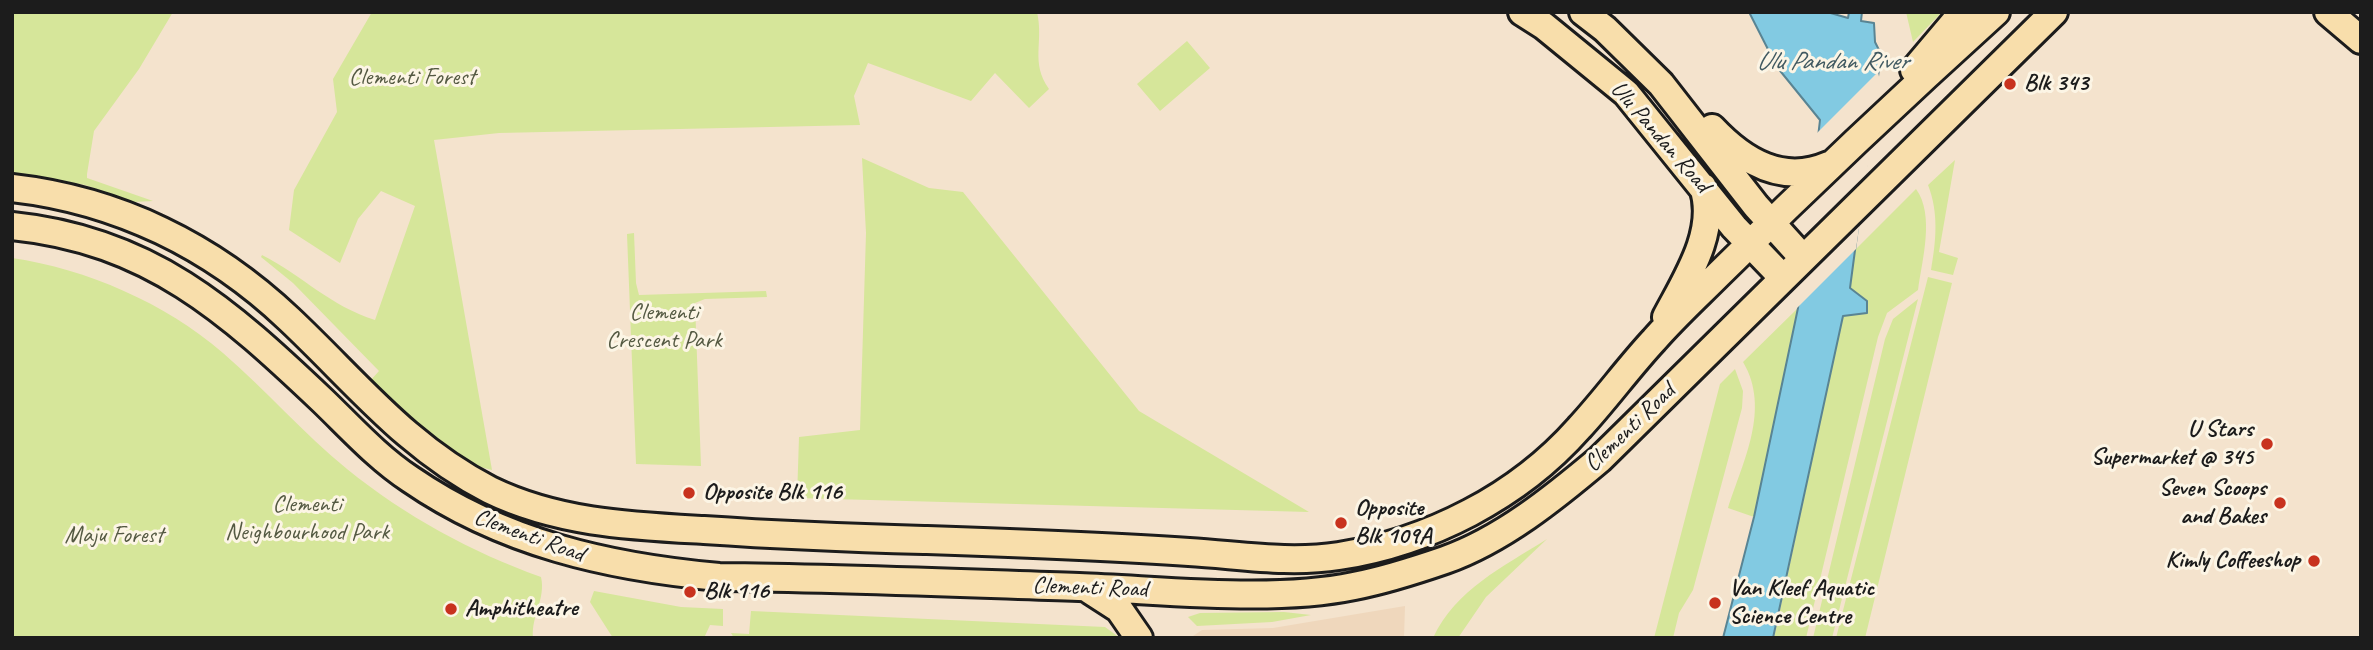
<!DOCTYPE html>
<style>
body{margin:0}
#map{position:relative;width:2373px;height:650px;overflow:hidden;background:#f4e3cd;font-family:Caveat,sans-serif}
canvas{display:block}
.frame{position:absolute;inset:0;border:14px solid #1c1c1c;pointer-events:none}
</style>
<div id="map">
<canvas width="2373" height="650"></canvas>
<div class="frame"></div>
</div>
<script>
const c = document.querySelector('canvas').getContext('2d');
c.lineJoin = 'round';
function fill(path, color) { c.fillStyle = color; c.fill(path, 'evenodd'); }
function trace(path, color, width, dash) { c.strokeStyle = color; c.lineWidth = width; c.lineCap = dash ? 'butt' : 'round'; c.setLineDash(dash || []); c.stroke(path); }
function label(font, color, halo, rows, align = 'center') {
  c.font = font + ' Caveat,sans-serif'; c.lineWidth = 6; c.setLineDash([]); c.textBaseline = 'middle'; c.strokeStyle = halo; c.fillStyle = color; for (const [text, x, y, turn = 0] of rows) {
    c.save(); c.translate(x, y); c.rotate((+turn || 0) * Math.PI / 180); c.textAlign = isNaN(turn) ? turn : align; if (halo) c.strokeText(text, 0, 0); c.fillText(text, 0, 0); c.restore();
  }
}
fill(new Path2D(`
 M1405 606 1404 638H1190L1202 630 1273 628Z`), '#efd7bc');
fill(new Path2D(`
 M12 12H173L139 69 94 131 87 174V178L153 201 133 202 85 185 12 173Z
 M372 12H1037C1044 43 1030 62 1049 89L1029 108 995 73 971 101 868 63 854 96 860 125 499 133 434 140 492 470C443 460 404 415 370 381L379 371 293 283 261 257 262 255C303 276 330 306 375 320L415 206 381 191 358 219 340 263 289 230 294 190 337 112 333 79Z
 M1906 12H1942L1913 42Z
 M1187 41 1210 68 1160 111 1137 84Z
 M862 158 929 188 963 192 1139 411 1309 512 797 498 799 437 860 430 866 233Z
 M1955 160 1939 252 1958 258 1953 275 1931 270C1936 241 1939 213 1928 185Z
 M1916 189C1935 215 1922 260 1918 290L1887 313 1878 337 1806 638H1774L1843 316 1866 301 1850 288 1852 253Z
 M634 233 636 283 639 295 766 291 767 297 705 299 695 303 701 466 636 464 627 234Z
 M12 258C87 269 165 303 223 353 266 390 303 433 347 469 405 516 471 552 541 577 546 599 531 616 533 638H12Z
 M1928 277 1952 283 1865 638H1836Z
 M1918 299 1832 638H1813L1885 339 1893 319Z
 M1798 308 1754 517 1728 508C1743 461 1771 409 1743 362Z
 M1735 369 1743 391 1742 408 1693 590 1679 613 1673 638H1654L1720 384Z
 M1547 539 1486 597 1458 638H1433C1456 589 1503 567 1547 539Z
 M594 591 681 607 723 609V626L710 625 704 638H613L590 602Z
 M751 611 1105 627 1120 638H734L731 633 749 634Z
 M1284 612 1311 615 1272 622 1197 626 1188 617 1200 613Z`), '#d6e69a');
const water = new Path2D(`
 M1749 12H1827L1848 18 1849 12H1862L1861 21 1874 23 1875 42 1881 54 1850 288 1867 301V313L1843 316 1773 638H1723L1754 517 1798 308 1820 120 1777 67Z`);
fill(water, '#82cae2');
trace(water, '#598493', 2);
fill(new Path2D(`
 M1878 72 1880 81 1856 249 1794 311 1815 135Z`), '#f4e3cd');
const major = new Path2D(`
 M1522 12 1544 26 1626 93 1734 227 1783 278
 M1583 12 1605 29 1661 84 1756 206 1803 258
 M2328 12 2361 40
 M1914 70 1963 12
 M1712 128C1744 162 1783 185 1829 165
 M12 188C118 200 212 246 289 319 356 382 406 447 490 490 558 523 631 526 704 530 778 535 851 538 924 540 1012 543 1101 546 1189 552 1240 555 1288 564 1339 556 1429 542 1518 497 1579 428 1605 400 1628 368 1654 340 1674 317 1697 296 1719 274 1809 185 1902 97 1996 12
 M12 226C150 240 228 311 323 401 351 428 378 458 410 479 503 543 608 567 719 577 839 578 959 583 1079 587 1163 590 1272 603 1354 586 1385 580 1416 570 1445 560 1502 540 1555 497 1600 459L2054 12
 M1666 317C1686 279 1718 231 1703 187
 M1088 589 1119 609 1139 638`);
trace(major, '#1c1c1c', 32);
trace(major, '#f8deab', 26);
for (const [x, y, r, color] of [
 [2010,84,7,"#c8321e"],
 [2267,444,7,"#c8321e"],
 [689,493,7,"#c8321e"],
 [2280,503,7,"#c8321e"],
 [1341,523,7,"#c8321e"],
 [2314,561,7,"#c8321e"],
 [690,592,7,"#c8321e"],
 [1715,603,7,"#c8321e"],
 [451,609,7,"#c8321e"]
]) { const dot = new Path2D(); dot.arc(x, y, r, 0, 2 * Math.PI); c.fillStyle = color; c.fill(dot); trace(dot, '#fcf5e5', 2.5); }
label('24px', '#545942', '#fcf5e5', [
 ["Clementi Forest",412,78],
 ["Clementi",664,313],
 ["Crescent Park",664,341],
 ["Clementi",307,505],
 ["Neighbourhood Park",307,533],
 ["Maju Forest",114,536]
]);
label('bold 24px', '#1c1c1c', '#fcf5e5', [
 ["Blk 343",2024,84],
 ["U Stars",2253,430,"right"],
 ["Supermarket @ 345",2253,458,"right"],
 ["Seven Scoops",2266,489,"right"],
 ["and Bakes",2266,517,"right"],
 ["Opposite Blk 116",703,493],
 ["Opposite",1355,509],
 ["Blk 109A",1355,537],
 ["Kimly Coffeeshop",2300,561,"right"],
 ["Van Kleef Aquatic",1729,589],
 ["Science Centre",1729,617],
 ["Blk 116",704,592],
 ["Amphitheatre",465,609]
], 'left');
label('24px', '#1c1c1c', '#fcf5e5', [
 ["Ulu Pandan Road",1660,137,49],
 ["Clementi Road",1630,428,-44],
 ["Clementi Road",529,536,20],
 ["Clementi Road",1090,588,2]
]);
label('italic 26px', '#405961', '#fcf5e5', [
 ["Ulu Pandan River",1832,62]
]);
</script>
